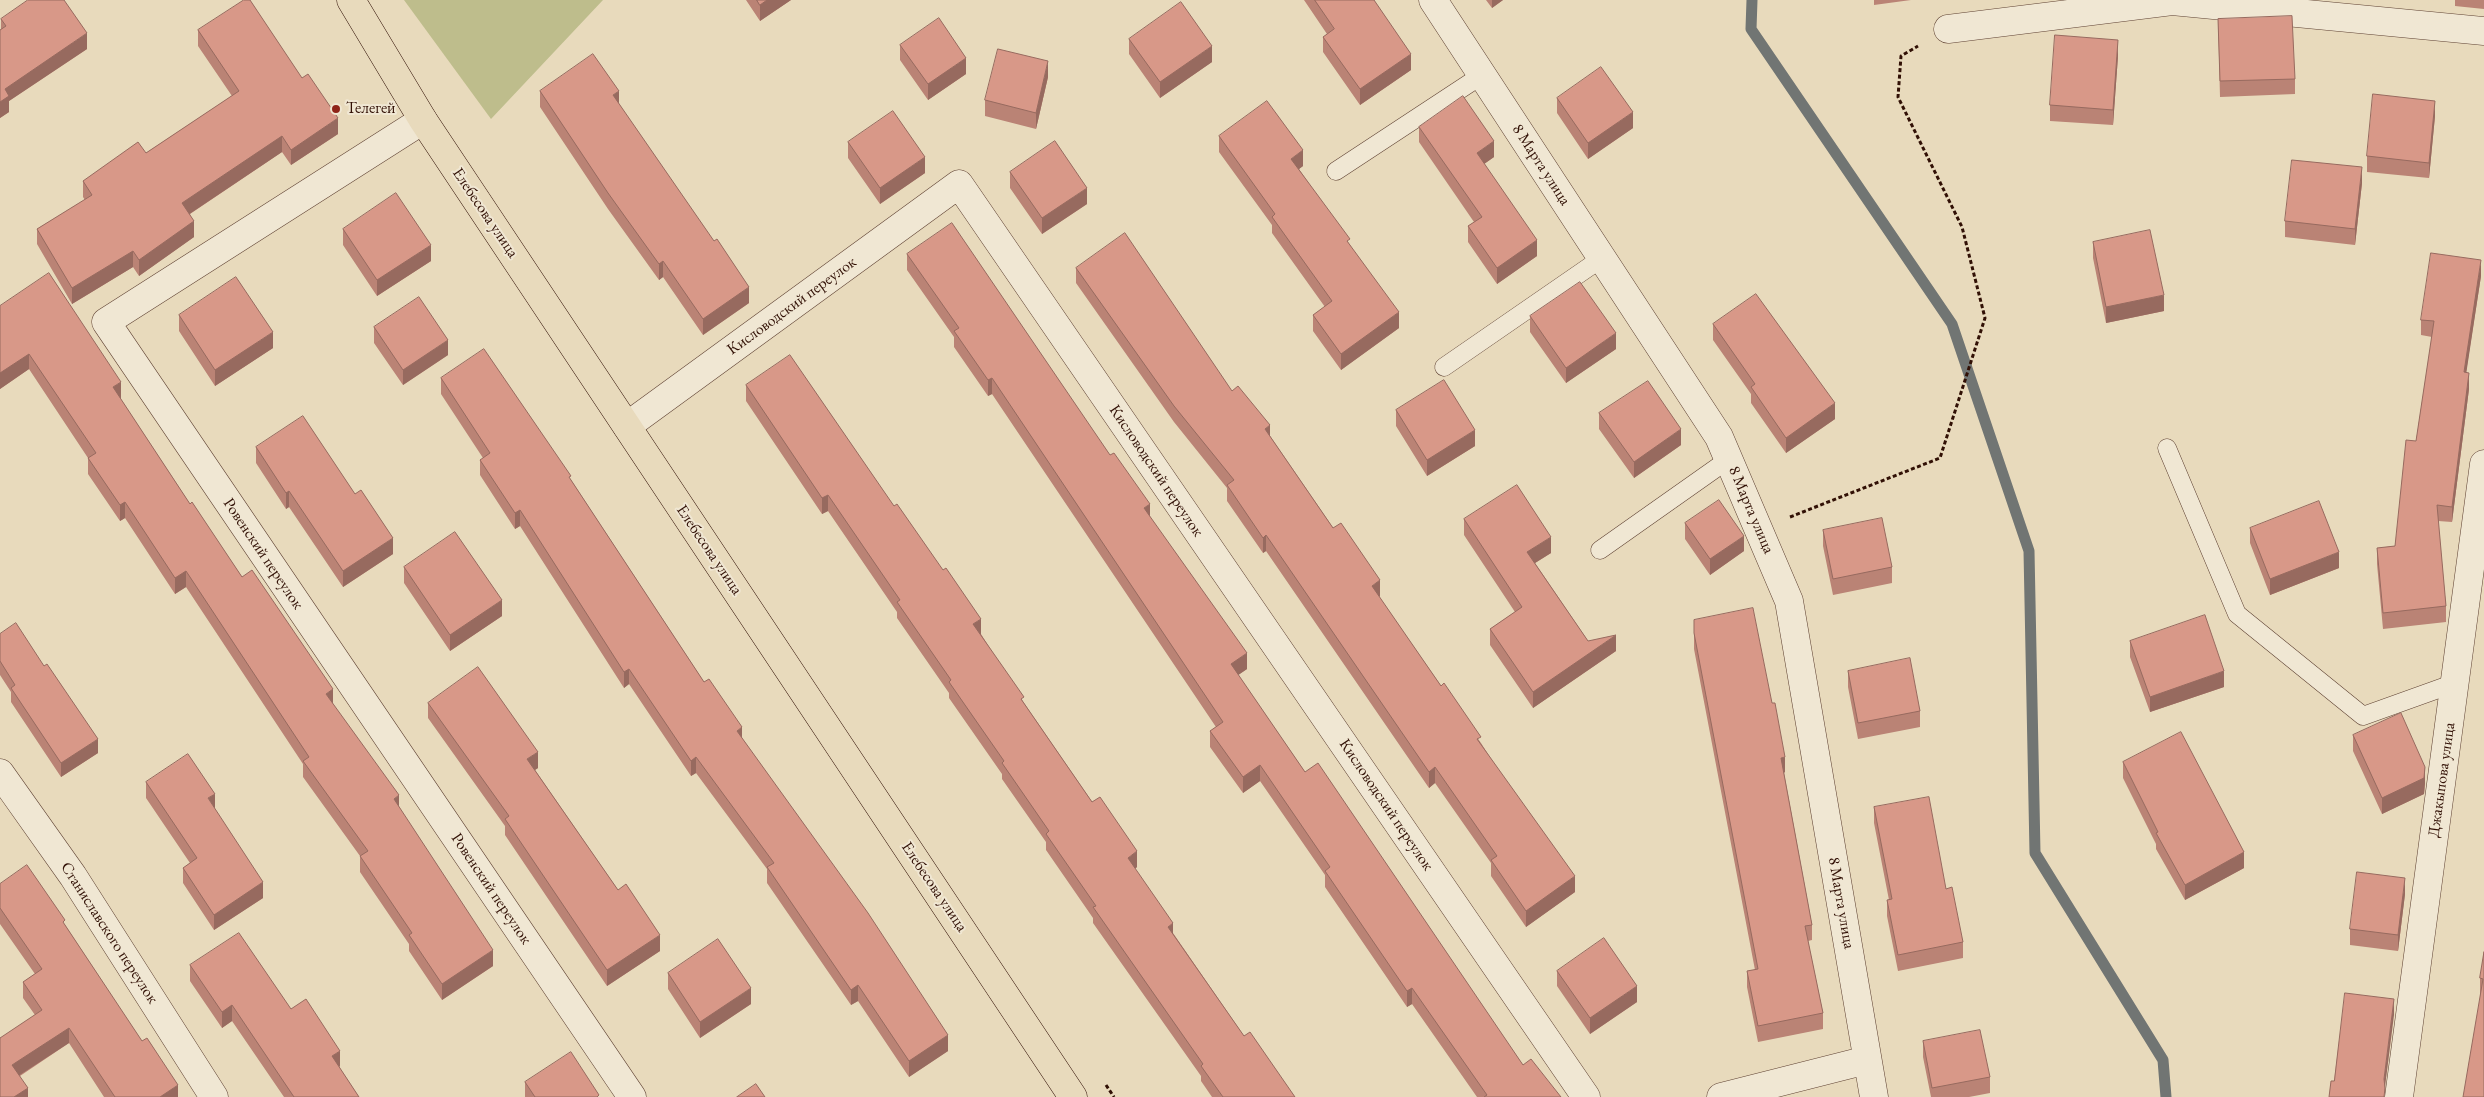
<!DOCTYPE html>
<meta charset="utf-8">
<style>
body{margin:0}
canvas{display:block;background:#e8dabc}
</style>
<canvas width="2484" height="1097"></canvas>
<script>
const c = document.querySelector('canvas').getContext('2d');
c.lineJoin = 'round';
function fill(path, color) { c.fillStyle = color; c.fill(path, 'evenodd'); }
function trace(path, color, width, dash) { c.strokeStyle = color; c.lineWidth = width; c.lineCap = dash ? 'butt' : 'round'; c.setLineDash(dash || []); c.stroke(path); }
function label(font, color, halo, rows, align = 'center') {
  c.font = font + ' "EB Garamond",serif'; c.lineWidth = 4; c.setLineDash([]); c.textBaseline = 'middle'; c.strokeStyle = halo; c.fillStyle = color; for (const [text, x, y, turn = 0] of rows) {
    c.save(); c.translate(x, y); c.rotate((+turn || 0) * Math.PI / 180); c.textAlign = isNaN(turn) ? turn : align; if (halo) c.strokeText(text, 0, 0); c.fillText(text, 0, 0); c.restore();
  }
}
fill(new Path2D(`
 M404 0H603L491 119Z`), '#bebd8c');
trace(new Path2D(`
 M1752 0 1751 29 1952 324 2029 551 2035 853 2163 1060 2166 1097`), '#717573', 11);
const service = new Path2D(`
 M1336 171 1482 75
 M1444 367 1602 258
 M2167 448 2237 614 2363 716 2455 683
 M1600 550 1729 459`);
const minor = new Path2D(`
 M1433 0 1719 437 1789 601 1874 1097
 M1948 29 2172 1 2484 31
 M423 120 106 322 632 1097
 M627 426 959 184 1586 1097
 M0 773 73 876 214 1097
 M1721 1097 1867 1060
 M2399 1097 2484 464`);
const primary = new Path2D(`
 M351 0 423 120 1073 1097`);
trace(service, '#5f4233', 19);
trace(minor, '#5f4233', 29);
trace(primary, '#311005', 29);
trace(new Path2D(`
 M1790 517 1940 458 1985 318 1962 227 1898 97 1901 56 1918 46
 M1106 1085 1114 1097`), '#311005', 3, [4, 2.5]);
trace(service, '#f0e7d3', 18);
trace(minor, '#f0e7d3', 28);
trace(primary, '#e8dabc', 28);
fill(new Path2D(`
 M746 0H791L760 21Z
 M1304 0H1374L1411 70 1360 105 1323 52V37L1327 34Z
 M1486 0H1503L1492 8Z
 M1874 0H1911L1874 5Z
 M2455 0H2484V9L2455 6Z
 M1 19 87 49 9 101V112L0 118Z
 M2218 19 2295 79V94L2220 97Z
 M198 30 338 134 291 165 282 152 190 214 194 237 139 276 133 267 72 304 37 244V229L85 200 83 197V181L146 153 232 96 198 46Z
 M1129 39 1212 62 1160 98 1129 54Z
 M900 45 966 74 928 100 900 60Z
 M2118 56 2113 125 2050 121V105Z
 M1048 77 1036 129 985 116V100Z
 M540 91 619 104 749 303 703 335 663 277 659 280 608 209 540 107Z
 M1557 98 1633 128 1588 159 1557 113Z
 M2435 116 2429 178 2367 172V156Z
 M1419 127 1494 157 1484 164 1537 256 1497 284 1468 242V226L1474 222 1419 142Z
 M1219 136 1303 166 1299 169 1350 245 1399 328 1341 370 1313 331V315L1325 307 1272 233V225L1219 152Z
 M848 142 925 173 880 204 848 158Z
 M1010 172 1087 204 1042 234 1010 188Z
 M2362 183 2355 245 2285 237V221Z
 M343 229 431 261 377 296 343 245Z
 M2093 242 2164 311 2106 323 2093 258Z
 M907 254 1150 517 1247 669 1238 675 1305 772 1523 1065 1561 1097H1477L1412 1004 1407 1007 1325 887V875L1260 781 1243 793 1210 747V731L1216 727 992 394 988 396 954 347V337L907 270Z
 M1076 268 1232 391 1270 436 1380 596 1379 597 1481 743 1575 892 1526 927 1491 876V863L1435 783 1429 788 1266 551 1263 553 1227 501V488L1174 422 1076 283Z
 M2481 276 2466 372 2469 389 2452 522 2438 521 2446 606V622L2383 629 2377 564V548L2395 546 2416 441 2432 337 2421 335V320Z
 M0 306 121 398H120L190 504 333 704 399 807 493 966 442 1000 409 951V944L360 872V856L303 777V764L186 587 175 594 125 518 120 521 88 474V458L29 369 0 389Z
 M179 315 273 348 215 386 179 331Z
 M1530 316 1616 349 1566 383 1530 332Z
 M1713 324 1835 419 1786 453 1751 403V394L1713 340Z
 M374 327 448 355 403 385 374 343Z
 M441 378 571 480 704 682 742 738 948 1051 909 1077 858 1001 851 1005 767 883V869L696 773 691 776 629 684 624 688 520 526 515 529 480 475V460L483 458 441 394Z
 M746 385 981 634 1024 703 1137 867 1135 869 1173 933 1244 1036 1295 1097H1212L1201 1081V1076L1093 923V918L1046 850V842L1002 779V774L949 698V693L897 618V612L828 511 822 514 746 401Z
 M1396 410 1475 446 1427 476 1396 426Z
 M1599 413 1681 445 1634 478 1599 429Z
 M256 447 355 494 393 554 343 587 289 507 286 509 256 463Z
 M1464 519 1551 553 1535 563 1588 641 1616 651 1533 708 1490 645V629L1515 612 1464 535Z
 M1685 523 1744 551 1710 575 1685 539Z
 M2250 528 2339 568 2270 595 2250 543Z
 M1823 530 1892 567V583L1833 595 1823 546Z
 M404 567 502 616 450 651 404 583Z
 M1694 620 1785 772 1784 773 1812 925V940L1808 941 1823 1013V1029L1758 1042 1747 987V971L1755 970 1694 649Z
 M0 634 98 753 61 777 11 702V692L0 675Z
 M2130 641 2224 687 2150 712 2130 657Z
 M1848 671 1920 711V727L1858 739 1848 687Z
 M428 703 538 768 535 770 660 951 607 986 505 835V826L428 718Z
 M2353 735 2425 783 2424 794 2382 814 2353 751Z
 M2123 762 2244 868 2185 900 2156 849V844L2123 778Z
 M146 782 215 809 263 898 214 930 183 883V868L190 863 146 798Z
 M1874 807 1946 889 1963 942V958L1898 971 1887 916V900H1889L1874 823Z
 M0 884 65 925 178 1097H104L69 1043 20 1076 28 1097H0L35 1015 23 998V982L35 974 0 924Z
 M2405 894 2398 951 2350 945V929Z
 M2484 952V1097L2480 994V978Z
 M190 965 291 1009 340 1066 339 1067 359 1097H284L232 1021 222 1028 190 981Z
 M1557 971 1637 1002 1590 1034 1557 986Z
 M668 973 751 1004 700 1038 668 989Z
 M1923 1041 1990 1077V1093L1969 1097H1931L1923 1057Z
 M525 1082 599 1097H525Z`), '#ba8375');
fill(new Path2D(`
 M767 0H791L760 21V5Z
 M1492 0H1503L1492 8Z
 M87 33V49L9 101V112L0 118V102L5 89Z
 M2118 40V56L2113 125V110Z
 M1212 46V62L1160 98V82Z
 M1411 54V70L1360 105V89Z
 M966 58V74L928 100V84Z
 M1048 61V77L1036 129V113Z
 M619 91V107L613 95Z
 M2435 101V116L2429 178V163Z
 M1633 112V128L1588 159V143Z
 M338 118V134L291 165V150Z
 M282 136V152L182 219V203Z
 M1494 141V157L1477 169V153Z
 M1303 150V166L1291 175V159Z
 M925 157V173L880 204V188Z
 M2362 167V183L2355 245V229Z
 M1087 188V204L1042 234V218Z
 M194 221V237L139 276V260Z
 M1537 240V256L1497 284V268Z
 M431 245V261L377 296V280Z
 M133 251V267L72 304V288Z
 M2481 260V276L2464 388V372Z
 M663 261V277L659 280V264Z
 M749 287V303L703 335V319Z
 M2164 295V311L2106 323V307Z
 M1399 312V328L1341 370V354Z
 M273 332V348L215 386V370Z
 M1616 333V349L1566 383V368Z
 M448 340V355L403 385V370Z
 M29 354V369L0 389V373Z
 M2469 373V389L2452 522V507Z
 M992 378V394L988 396V380Z
 M121 382V398L113 403V387Z
 M1835 403V419L1786 453V438Z
 M1270 425V441L1265 429Z
 M1681 429V445L1634 478V462Z
 M1475 430V446L1427 476V460Z
 M289 491V507L286 509V493Z
 M828 495V511L822 514V498Z
 M125 502V518L120 521V505Z
 M1150 504V520L1144 508Z
 M520 510V526L515 529V513Z
 M1266 535V551L1263 553V538Z
 M1744 536V551L1710 575V559Z
 M1551 537V553L1527 568V552Z
 M393 538V554L343 587V571Z
 M2339 552V568L2270 595V579Z
 M186 571V587L175 594V578Z
 M1380 580V596L1372 602V586Z
 M502 600V616L450 651V635Z
 M981 619V634L973 640V624Z
 M1616 635V651L1533 708V692Z
 M1247 653V669L1231 680V664Z
 M629 669V684L624 688V672Z
 M2224 671V687L2150 712V697Z
 M333 689V705L326 694Z
 M742 727V743L737 731Z
 M98 739V753L61 777V763Z
 M538 752V768L527 775V759Z
 M696 757V773L691 776V761Z
 M1785 757V772L1781 773V758Z
 M1260 765V781L1243 793V777Z
 M1435 767V783L1429 788V772Z
 M2425 767V783L2424 794 2382 814V798Z
 M215 794V809L208 798Z
 M399 795V811L394 799Z
 M1137 851V867L1128 874V858Z
 M2244 852V868L2185 900V885Z
 M1575 876V892L1526 927V911Z
 M2405 878V894L2398 951V935Z
 M263 882V898L214 930V915Z
 M1173 923V939L1168 927Z
 M660 935V951L607 986V970Z
 M493 950V966L442 1000V984Z
 M858 985V1001L851 1005V990Z
 M1637 986V1002L1590 1034V1018Z
 M751 988V1004L700 1038V1022Z
 M1412 988V1004L1407 1007V991Z
 M2394 999V1015L2384 1095V1079Z
 M232 1005V1021L222 1028V1012Z
 M69 1028V1043L12 1080V1065Z
 M948 1035V1051L909 1077V1061Z
 M340 1051V1066L332 1072V1056Z
 M178 1085V1097H160Z
 M28 1088V1097H14Z`), '#976a5f');
const building = new Path2D(`
 M28 0H64L87 33 5 89 9 96 0 102V30L6 26 1 19Z
 M244 0H250L302 78 308 74 338 118 291 150 282 136 182 203 194 221 139 260 133 251 72 288 37 229 92 195 83 181 138 142 146 153 239 91 198 30Z
 M757 0H767L760 5Z
 M1315 0H1374L1411 54 1360 89 1323 37 1334 29Z
 M1181 2 1212 46 1160 82 1129 39Z
 M2292 16 2295 79 2220 81 2218 19Z
 M939 18 966 58 928 84 900 45Z
 M2055 35 2118 40 2113 110 2050 105Z
 M998 49 1048 61 1036 113 985 100Z
 M593 54 619 91 613 95 714 241 717 239 749 287 703 319 663 261 659 264 608 193 540 91Z
 M1601 67 1633 112 1588 143 1557 98Z
 M2373 94 2435 101 2429 163 2367 156Z
 M1463 96 1494 141 1477 153 1537 240 1497 268 1468 226 1482 217 1419 127Z
 M1267 101 1303 150 1291 159 1350 239 1347 241 1399 312 1341 354 1313 315 1332 301 1272 217 1275 214 1219 136Z
 M893 111 925 157 880 188 848 142Z
 M1055 141 1087 188 1042 218 1010 172Z
 M2292 160 2362 167 2355 229 2285 221Z
 M396 193 431 245 377 280 343 229Z
 M952 223 1110 455 1114 453 1150 504 1144 508 1247 653 1231 664 1305 772 1318 763 1523 1065 1531 1059 1561 1097H1484L1487 1095 1412 988 1407 991 1325 871 1330 867 1260 765 1243 777 1210 731 1223 722 992 378 988 380 954 331 959 328 907 254Z
 M2150 230 2164 295 2106 307 2093 242Z
 M1125 233 1232 391 1238 386 1270 425 1265 429 1333 528 1341 523 1380 580 1372 586 1441 686 1444 683 1481 737 1477 739 1575 876 1526 911 1491 860 1497 856 1435 767 1429 772 1266 535 1263 538 1227 485 1234 480 1174 406 1076 268Z
 M2431 253 2481 260 2464 372 2469 373 2452 507 2437 505 2446 606 2383 613 2377 548 2395 546 2406 440 2416 441 2434 321 2421 320Z
 M49 273 121 382 113 387 190 504 192 502 242 577 252 570 333 689 326 694 399 795 394 799 493 950 442 984 409 935 412 933 360 856 368 851 303 761 309 757 186 571 175 578 125 502 120 505 88 458 96 453 29 354 0 373V306Z
 M236 277 273 332 215 370 179 315Z
 M1580 282 1616 333 1566 368 1530 316Z
 M1756 294 1835 403 1786 438 1751 387 1755 384 1713 324Z
 M419 297 448 340 403 370 374 327Z
 M484 349 571 476 569 477 704 682 709 679 742 727 737 731 868 913 948 1035 909 1061 858 985 851 990 767 867 774 863 696 757 691 761 629 669 624 672 520 510 515 513 480 460 490 453 441 378Z
 M790 355 894 506 897 504 943 570 946 568 981 619 973 624 1024 697 1021 699 1092 802 1100 797 1137 851 1128 858 1173 923 1168 927 1244 1036 1250 1032 1295 1097H1223L1201 1066 1203 1064 1093 907 1096 906 1046 834 1049 831 1002 763 1004 761 949 682 951 680 897 602 900 600 828 495 822 498 746 385Z
 M1444 380 1475 430 1427 460 1396 410Z
 M1648 381 1681 429 1634 462 1599 413Z
 M303 416 355 494 361 490 393 538 343 571 289 491 286 493 256 447Z
 M1517 485 1551 537 1527 552 1588 641 1616 635 1533 692 1490 629 1522 607 1464 519Z
 M1719 500 1744 536 1710 559 1685 523Z
 M2319 501 2339 552 2270 579 2250 528Z
 M1882 518 1892 567 1833 579 1823 530Z
 M455 532 502 600 450 635 404 567Z
 M1753 608 1772 703H1775L1785 757 1781 758 1812 925 1805 926 1823 1013 1758 1026 1747 971 1758 969 1694 633V620Z
 M2205 615 2224 671 2150 697 2130 641Z
 M16 623 44 666 47 664 98 739 61 763 11 688 15 685 0 661V634Z
 M1910 658 1920 711 1858 723 1848 671Z
 M478 667 538 752 527 759 618 890 626 884 660 935 607 970 505 819 509 816 428 703Z
 M2401 713 2425 767 2424 778 2382 798 2353 735Z
 M2181 732 2244 852 2185 885 2156 833 2158 832 2123 762Z
 M188 754 215 794 208 798 263 882 214 915 183 868 197 858 146 782Z
 M1929 797 1946 889 1952 887 1963 942 1898 955 1887 900 1892 899 1874 807Z
 M27 865 65 920 63 922 142 1041 147 1038 178 1085 160 1097H115L69 1028 12 1065 28 1088 14 1097H0V1038L42 1010 23 982 42 969 0 908V884Z
 M2357 872 2405 878 2398 935 2350 929Z
 M239 933 291 1009 306 999 340 1051 332 1056 359 1097H294L232 1005 222 1012 190 965Z
 M1604 938 1637 986 1590 1018 1557 971Z
 M718 939 751 988 700 1022 668 973Z
 M2484 952V1097H2463L2483 979 2480 978Z
 M2345 993 2394 999 2384 1079 2385 1088 2384 1097H2329L2331 1081H2334Z
 M1980 1030 1990 1077 1932 1088 1923 1041Z
 M571 1052 599 1095 597 1097H535L525 1082Z
 M756 1084 765 1097H737Z`);
fill(building, '#d89888');
trace(building, '#976a5f', 1);
for (const [x, y, r, color] of [
 [336,109,5,"#8f2418"]
]) { const dot = new Path2D(); dot.arc(x, y, r, 0, 2 * Math.PI); c.fillStyle = color; c.fill(dot); trace(dot, '#f0e7d3', 2); }
label('16px', '#311005', '#f0e7d3', [
 ["Телегей",346,109]
], 'left');
label('16px', '#311005', '#f0e7d3', [
 ["8 Марта улица",1541,165,57],
 ["Елебесова улица",485,213,56],
 ["Кисловодский переулок",792,306,-36],
 ["Кисловодский переулок",1156,471,56],
 ["8 Марта улица",1751,510,67],
 ["Елебесова улица",709,550,56],
 ["Ровенский переулок",263,554,56],
 ["Джакыпова улица",2442,780,-82],
 ["Кисловодский переулок",1386,805,56],
 ["Елебесова улица",934,887,56],
 ["Ровенский переулок",491,889,56],
 ["8 Марта улица",1841,903,80],
 ["Станиславского переулок",109,933,57]
]);
</script>
